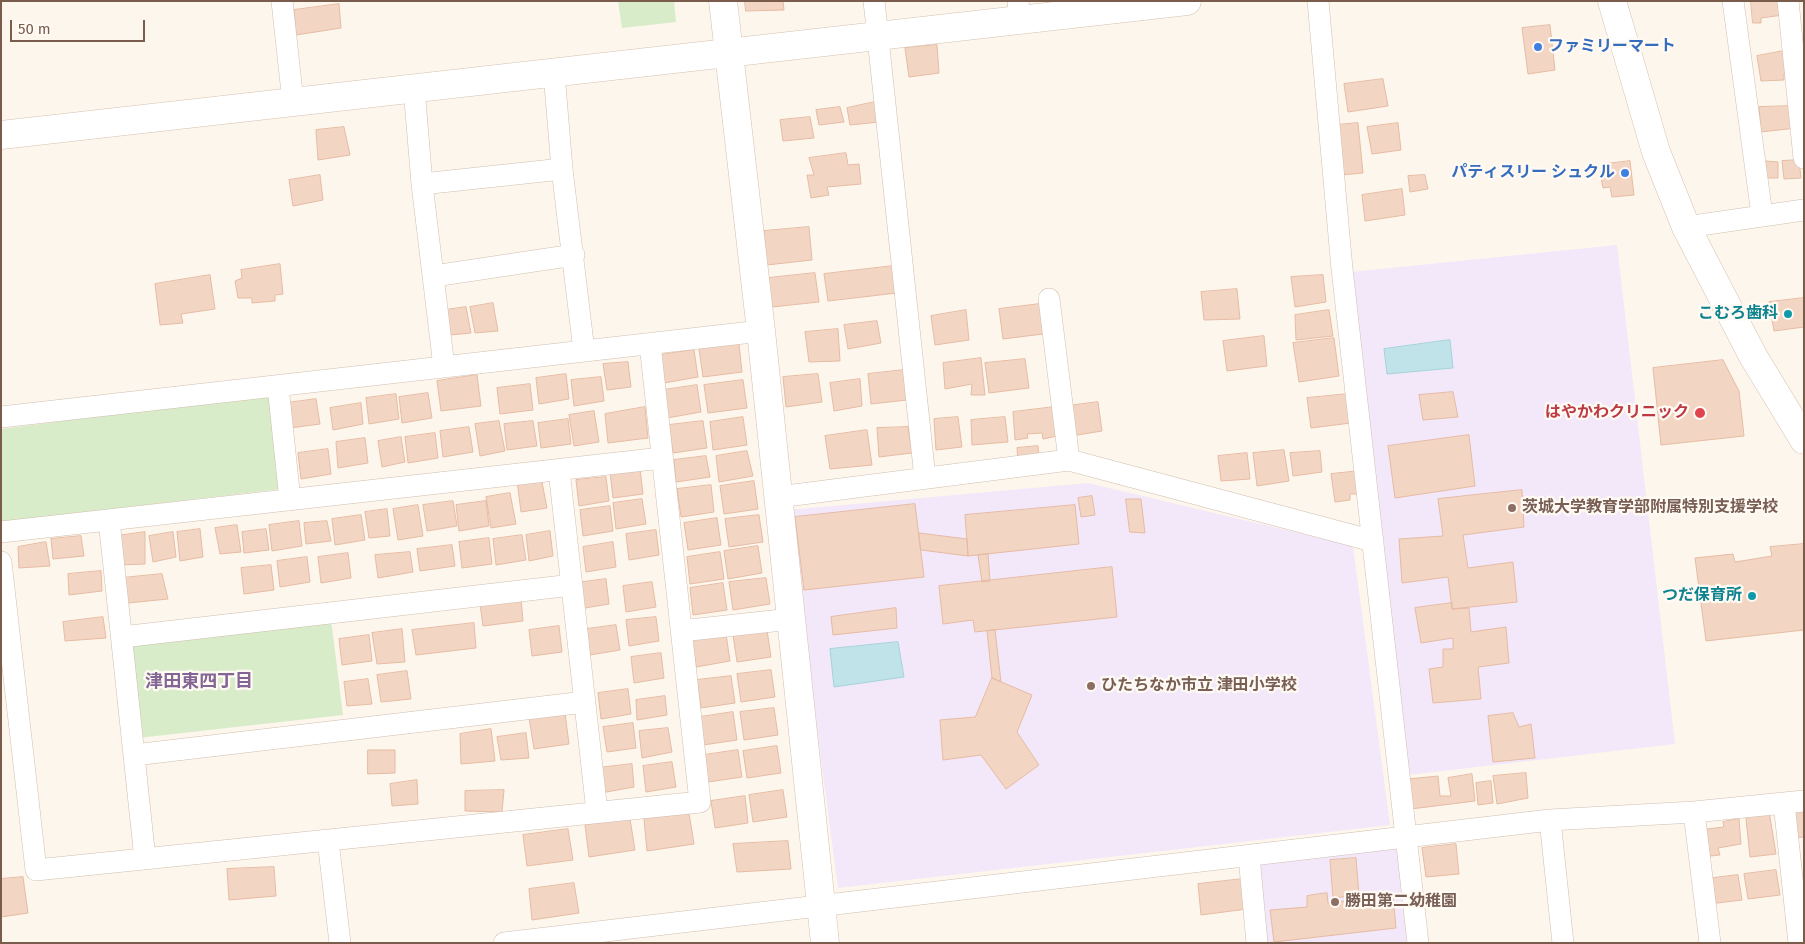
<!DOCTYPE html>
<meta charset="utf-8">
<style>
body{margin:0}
#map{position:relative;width:1805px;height:944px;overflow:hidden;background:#fdf6ec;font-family:"Fira Sans",sans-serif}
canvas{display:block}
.frame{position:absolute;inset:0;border:2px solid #7a5c4d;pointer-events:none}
.scale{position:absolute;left:10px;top:20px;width:135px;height:22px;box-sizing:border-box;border:2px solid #7a5c4d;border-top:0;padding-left:6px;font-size:15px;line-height:18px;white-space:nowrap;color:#7a5c4d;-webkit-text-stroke:4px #fffaf3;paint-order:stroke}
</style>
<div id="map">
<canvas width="1805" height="944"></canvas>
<div class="frame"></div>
<div class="scale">50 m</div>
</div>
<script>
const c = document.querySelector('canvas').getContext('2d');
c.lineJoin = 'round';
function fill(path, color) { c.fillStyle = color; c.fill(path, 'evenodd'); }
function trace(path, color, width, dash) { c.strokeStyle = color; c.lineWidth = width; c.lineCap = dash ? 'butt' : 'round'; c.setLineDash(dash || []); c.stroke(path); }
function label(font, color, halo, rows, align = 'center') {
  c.font = font + ' "Fira Sans","Noto Sans JP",sans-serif'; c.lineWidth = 4.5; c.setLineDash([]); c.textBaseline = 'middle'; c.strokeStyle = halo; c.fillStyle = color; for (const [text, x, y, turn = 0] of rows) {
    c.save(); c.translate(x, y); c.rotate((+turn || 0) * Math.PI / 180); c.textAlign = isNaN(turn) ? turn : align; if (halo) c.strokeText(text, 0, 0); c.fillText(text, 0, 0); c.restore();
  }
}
fill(new Path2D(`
 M1617 245 1675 744 1408 775 1351 272Z
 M1088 483 1353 546 1390 825 838 888 788 510Z
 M1402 843 1413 943H1267L1257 860Z`), '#f3e8fa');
fill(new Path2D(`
 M618 1H674L676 22 622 28Z
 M270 394 281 489 1 522V429Z
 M331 619 343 715 138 738 127 643Z`), '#d8ecc9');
const water = new Path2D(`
 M1450 340 1453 368 1387 374 1384 349Z
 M898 642 904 677 834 687 830 649Z`);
fill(water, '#bfe3e8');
trace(water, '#a5d3da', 1);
const building = new Path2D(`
 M745 1H783L784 10 746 11Z
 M1751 1H1781L1783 15 1761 18V23H1753Z
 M339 4 341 28 296 35 294 10Z
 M1550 25 1555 70 1528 74 1522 28Z
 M937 45 939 73 909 77 905 48Z
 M1789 50V74H1784V80L1761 81 1757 56Z
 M1383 79 1388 106 1348 112 1344 84Z
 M875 102 879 122 850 125 847 108Z
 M1792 106 1796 128 1761 132 1759 107Z
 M840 107 844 122 819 125 816 110Z
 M810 117 814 138 783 141 780 120Z
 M1358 123 1363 173 1341 175 1337 125Z
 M1398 123 1401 150 1372 154 1367 127Z
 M344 127 350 155 318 160 316 130Z
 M846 153 848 165 859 164 861 184 827 187 829 195 811 198 807 175H814L809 158Z
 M1799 160 1801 178 1784 179 1782 161Z
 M1630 161 1634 195 1612 197 1610 187 1603 188 1601 178 1608 176 1606 164Z
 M1766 161 1778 162V178H1766Z
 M320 175 323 200 293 206 289 180Z
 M1425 175 1428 189 1410 192 1408 176Z
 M1402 189 1405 215 1365 221 1362 195Z
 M809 227 812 260 767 265 764 231Z
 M280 264 283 294 275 295V301L252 303V298H238L235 281 242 278 241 270Z
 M893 266 897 293 828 301 824 274Z
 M815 273 819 302 772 307 768 278Z
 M210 275 215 309 181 314 183 323 160 325 155 284Z
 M1323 275 1326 302 1295 307 1291 277Z
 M1237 289 1240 319 1204 320 1201 292Z
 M1804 298V327L1774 331 1769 302Z
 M493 303 498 331 475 333 470 307Z
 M1040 304 1043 334 1003 339 999 309Z
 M466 307 471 333 450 335 445 310Z
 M966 310 969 340 935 345 931 316Z
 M1329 310 1333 336 1296 340 1295 315Z
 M877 321 881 343 848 349 844 325Z
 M838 329 840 361 809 362 805 332Z
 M1264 336 1267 366 1227 371 1223 341Z
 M1334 338 1339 376 1299 382 1293 343Z
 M739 344 742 372 703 377 699 349Z
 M694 350 698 377 664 383 660 355Z
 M981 358 985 395H971L972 384 945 389 943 363Z
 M1025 359 1029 388 989 393 985 363Z
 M1723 360 1739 391 1744 436 1661 445 1653 368Z
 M628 362 631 387 607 390 603 364Z
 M904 370 907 400 871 404 868 374Z
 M566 374 569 399 539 404 536 378Z
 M818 374 822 402 786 407 783 377Z
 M477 375 481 406 441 411 437 381Z
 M601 377 604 401 574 406 571 380Z
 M860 379 862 406 834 411 830 383Z
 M743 380 747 408 708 413 704 385Z
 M530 384 533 410 500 414 497 388Z
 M697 385 701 412 667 418 664 390Z
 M1453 392 1458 417 1423 420 1419 395Z
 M428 393 432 418 402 423 399 397Z
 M396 394 399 419 369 424 366 398Z
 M1348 394 1351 423 1311 428 1307 398Z
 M316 399 320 424 290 428 287 403Z
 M1098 402 1102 431 1071 436 1068 406Z
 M361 403 363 424 333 430 330 408Z
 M645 407 648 438 608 443 605 414Z
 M1054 407 1057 436 1043 439 1042 433 1027 434 1028 438 1015 440 1013 412Z
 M594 411 599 442 574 446 569 415Z
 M743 417 747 445 713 450 710 422Z
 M958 417 962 447 936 450 934 419Z
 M1005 417 1008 442 972 445 971 420Z
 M568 419 571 444 541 448 538 423Z
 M499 421 505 451 480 456 475 424Z
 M533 421 537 446 507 450 504 424Z
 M703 421 707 448 673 453 669 425Z
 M469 427 473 452 443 457 440 431Z
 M908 427 912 453 879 457 877 428Z
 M867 430 872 465 830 469 825 436Z
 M435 433 438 458 408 463 405 437Z
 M1469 435 1475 486 1395 498 1388 446Z
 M401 437 405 462 382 467 378 441Z
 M365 438 368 463 338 468 336 442Z
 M1038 446 1039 459 1018 461 1017 448Z
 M328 449 331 474 301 479 298 453Z
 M1284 450 1289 481 1257 486 1253 453Z
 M747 451 753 476 719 482 716 456Z
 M1320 451 1322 472 1293 476 1290 453Z
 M1247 453 1250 479 1221 481 1218 456Z
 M706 456 710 477 676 482 674 460Z
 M640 469 643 494 613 498 610 472Z
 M1360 471 1363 494H1350V500L1335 502 1331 474Z
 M541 477 547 508 521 512 517 481Z
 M606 477 609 501 579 506 576 480Z
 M754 481 758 509 724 514 720 486Z
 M711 485 714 512 681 517 677 489Z
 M1522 490 1524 527 1463 535 1468 568 1513 562 1517 602 1452 609 1448 577 1402 583 1399 539 1443 536 1438 499Z
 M510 493 516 524 491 528 486 497Z
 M1092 496 1095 515 1081 517 1078 498Z
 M642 499 646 524 616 529 613 503Z
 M1126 499H1141L1145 533 1130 532Z
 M453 501 457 526 427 531 423 505Z
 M486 501 489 526 459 531 456 505Z
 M915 504 924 577 804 590 795 517Z
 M418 505 423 536 398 540 393 509Z
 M1075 505 1079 544 968 556 965 515Z
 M610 506 613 531 583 536 580 510Z
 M387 509 390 536 369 538 365 512Z
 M361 515 365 540 335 545 332 519Z
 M759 515 763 542 729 547 725 519Z
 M717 518 721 545 688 550 684 523Z
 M299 521 302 546 272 551 269 525Z
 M327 521 331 541 306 544 304 523Z
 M237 525 241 552 220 554 215 528Z
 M200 529 203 557 180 561 177 532Z
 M266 529 269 550 244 553 242 532Z
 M656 530 659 555 629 560 626 534Z
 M550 531 553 556 529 561 526 535Z
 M145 532V564L118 565 117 536Z
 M173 532 176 557 153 562 149 536Z
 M919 533 967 539 968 556 921 550Z
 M522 535 526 560 496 565 493 539Z
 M81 536 84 556 53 559 51 539Z
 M489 538 492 564 462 568 459 542Z
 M46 542 50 566 19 568 18 547Z
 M613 542 616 567 586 572 583 547Z
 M1804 544V630L1706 641 1695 558 1733 554 1735 562 1772 556 1770 547Z
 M452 545 455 566 420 571 417 549Z
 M758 546 762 573 728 579 724 551Z
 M410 552 413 572 378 578 375 555Z
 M720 552 724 579 690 584 687 557Z
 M348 553 351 578 321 583 318 557Z
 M988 554 990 581 982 582 978 555Z
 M307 557 310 582 280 587 277 561Z
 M271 565 274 590 244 594 241 568Z
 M1112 567 1117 617 975 632 973 620 943 624 939 586Z
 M101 571 102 591 69 595 68 574Z
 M162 574 168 599 128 603 122 578Z
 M766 578 770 604 733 610 729 582Z
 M606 579 609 604 579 609 576 583Z
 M652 582 656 607 626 612 623 586Z
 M723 583 727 610 693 615 690 588Z
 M521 599 523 621 483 626 480 604Z
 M1452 603V609L1469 608 1471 632 1506 627 1509 663 1478 667 1481 699 1433 703 1429 669 1443 667V649H1453V638L1421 643 1415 608Z
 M896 608 897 628 833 635 831 617Z
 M103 617 106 638 65 641 63 622Z
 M656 617 659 641 629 646 626 620Z
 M474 623 476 648 416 655 412 630Z
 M616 625 620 650 590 655 587 629Z
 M559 626 562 652 532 656 529 630Z
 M402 629 405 662 377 664 372 633Z
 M767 630 771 657 737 662 733 635Z
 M995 630 1001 682 992 678 987 631Z
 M726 634 730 661 696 667 692 639Z
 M369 635 372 661 342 665 339 639Z
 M661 653 664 678 634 683 631 657Z
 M771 670 775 697 741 702 737 674Z
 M407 671 411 699 381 702 377 675Z
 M731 676 735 703 701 708 697 680Z
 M992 678 1032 695 1017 732 1039 765 1006 789 981 755 943 760 940 720 975 717Z
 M368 679 372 704 347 706 344 682Z
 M628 689 631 714 601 719 598 693Z
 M665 696 667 715 637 720 636 700Z
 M774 708 778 735 744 740 740 712Z
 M733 712 737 740 703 745 700 717Z
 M565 713 569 744 534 749 529 717Z
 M1513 713 1519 727 1531 724 1535 758 1493 762 1488 716Z
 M633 723 636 748 607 752 603 727Z
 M668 728 672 752 642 758 639 731Z
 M491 729 495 761 461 764 460 734Z
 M526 733 529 758 501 760 497 737Z
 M777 746 781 773 747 778 743 751Z
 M368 750H395V773L368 774Z
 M738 750 742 777 708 782 704 755Z
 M672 762 676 787 646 792 643 766Z
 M632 764 634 787 601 793 598 768Z
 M1526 773 1528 798 1497 804 1493 776Z
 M1472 774 1475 801 1411 809 1408 779 1438 776 1440 796H1451L1448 778Z
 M417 780 418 804 392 806 390 784Z
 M1491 781 1493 803 1478 805 1476 783Z
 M504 790 502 812 465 811V791Z
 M783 790 787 817 753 822 749 795Z
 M745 796 748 823 715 828 711 801Z
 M1768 805 1776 854 1750 857 1745 809Z
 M1804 806V837L1792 838 1789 808Z
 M689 813 694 844 647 851 644 819Z
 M630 819 635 850 589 857 585 825Z
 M1739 819 1741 844 1718 848 1720 855 1701 857 1699 830 1724 827 1723 822Z
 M568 829 573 860 527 866 523 835Z
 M788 841 791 869 737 872 733 844Z
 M1456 844 1459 874 1426 877 1422 848Z
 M1356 858 1359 895 1333 898 1330 860Z
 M274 867 276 896 229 900 227 869Z
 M1776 870 1780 895 1748 899 1744 874Z
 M1738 875 1742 900 1709 904 1705 879Z
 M23 877 28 913 1 917V879Z
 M1243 879 1247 909 1201 915 1198 884Z
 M574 883 579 913 532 920 529 889Z
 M1327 893 1328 903 1393 895 1396 928 1274 942 1270 910 1307 907V896Z`);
fill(building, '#f3d5c3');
trace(building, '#e6bba3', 1);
const street = new Path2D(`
 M282 1 293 102
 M874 1 925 478
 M1018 1 1020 20
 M1318 1 1342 269 1418 943
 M1733 1 1762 215
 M1788 1 1804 158
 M554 73 562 169 584 351
 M414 88 422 184 444 367
 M422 184 562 169
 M1686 227 1804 210
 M434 276 574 255
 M1049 299 1069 460
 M278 386 290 500
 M1 417 761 331
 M559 470 597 812
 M778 497 1069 460 1373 541
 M109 520 145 859
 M1 532 662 458
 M1 562 36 870 700 802 650 344
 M681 631 791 619
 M122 637 572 585
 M134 755 585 702
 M1784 803 1799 943
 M1694 812 1710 943
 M1550 820 1563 943
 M328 840 340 943
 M1249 856 1257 943
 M504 943 1550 820 1694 812 1804 801`);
const secondary = new Path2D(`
 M723 1 761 331 825 943
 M1612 1 1656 152 1686 227 1753 356 1804 440
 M1 135 1187 1`);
trace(street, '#d1beb0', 22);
trace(secondary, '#d6c0b0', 29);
trace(street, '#fff', 21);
trace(secondary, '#fff', 28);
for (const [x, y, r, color] of [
 [1538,47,5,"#3f7fe0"],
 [1625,173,5,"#3f7fe0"],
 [1788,314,5,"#0f9aa8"],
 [1700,413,6,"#e0444e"],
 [1512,508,5,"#8d6e63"],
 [1752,596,5,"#0f9aa8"],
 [1091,686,5,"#8d6e63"],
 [1335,902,5,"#8d6e63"]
]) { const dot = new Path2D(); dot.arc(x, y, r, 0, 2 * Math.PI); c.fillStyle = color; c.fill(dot); trace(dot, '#fffaf3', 2); }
label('bold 16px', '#366cbe', '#fffaf3', [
 ["ファミリーマート",1548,47],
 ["パティスリー シュクル",1615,173,"right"]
], 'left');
label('bold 16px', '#0d838f', '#fffaf3', [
 ["こむろ歯科",1778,314],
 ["つだ保育所",1742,596]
], 'right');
label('bold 16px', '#be3a42', '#fffaf3', [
 ["はやかわクリニック",1689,413]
], 'right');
label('bold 16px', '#785e54', '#fffaf3', [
 ["茨城大学教育学部附属特別支援学校",1522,508],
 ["ひたちなか市立 津田小学校",1101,686],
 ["勝田第二幼稚園",1345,902]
], 'left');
label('bold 18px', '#846695', '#fffaf3', [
 ["津田東四丁目",199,682]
]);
</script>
